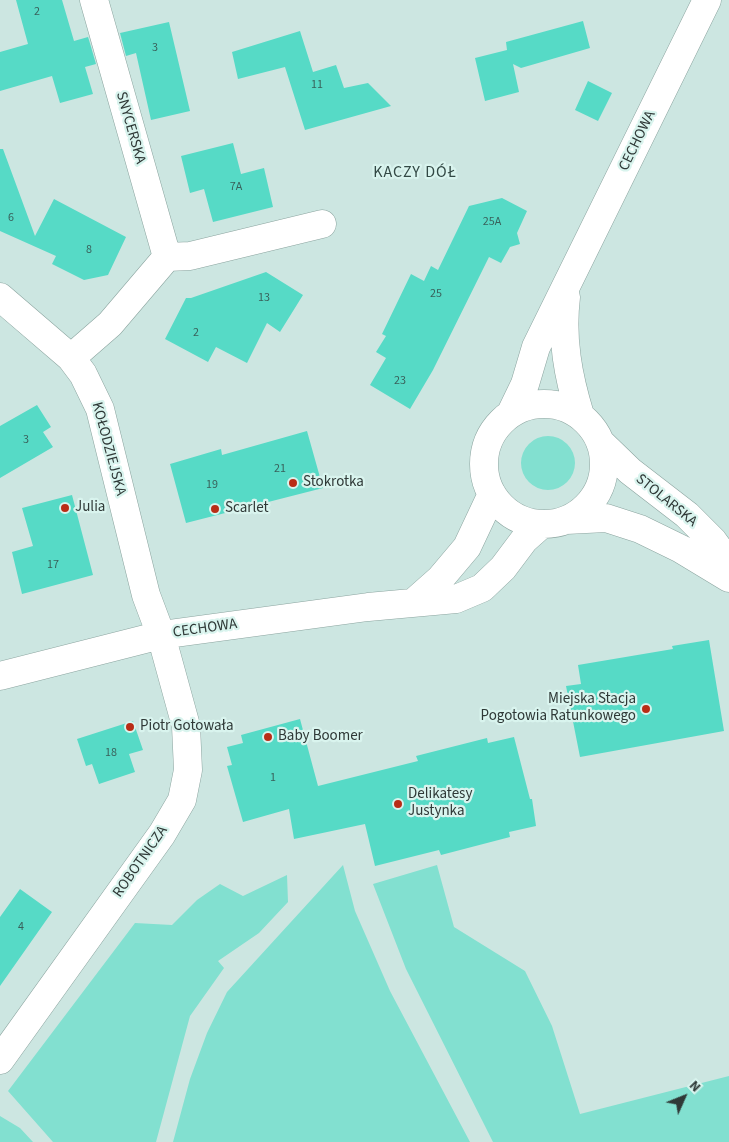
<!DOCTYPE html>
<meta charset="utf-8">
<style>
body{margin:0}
#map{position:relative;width:729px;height:1142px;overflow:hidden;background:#cce6e1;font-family:"Source Sans 3",sans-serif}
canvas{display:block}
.north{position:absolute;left:659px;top:1072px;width:50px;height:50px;-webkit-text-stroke:4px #d9f4ee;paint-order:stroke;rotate:46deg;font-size:14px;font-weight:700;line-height:20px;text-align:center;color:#2f3937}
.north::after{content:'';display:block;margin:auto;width:18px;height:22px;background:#2f3937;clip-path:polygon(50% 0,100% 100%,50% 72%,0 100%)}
</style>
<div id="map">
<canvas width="729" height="1142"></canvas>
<div class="north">N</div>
</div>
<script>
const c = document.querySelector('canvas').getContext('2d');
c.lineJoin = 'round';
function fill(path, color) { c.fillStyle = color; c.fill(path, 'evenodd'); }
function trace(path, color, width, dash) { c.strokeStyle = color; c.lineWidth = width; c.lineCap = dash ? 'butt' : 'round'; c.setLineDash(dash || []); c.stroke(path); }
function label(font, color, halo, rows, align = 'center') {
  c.font = font + ' "Source Sans 3",sans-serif'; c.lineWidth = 4.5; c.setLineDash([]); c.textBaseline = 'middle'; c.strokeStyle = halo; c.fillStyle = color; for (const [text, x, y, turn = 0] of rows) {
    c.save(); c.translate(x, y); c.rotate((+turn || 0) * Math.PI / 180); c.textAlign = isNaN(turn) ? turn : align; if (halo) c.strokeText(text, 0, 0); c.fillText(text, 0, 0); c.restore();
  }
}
fill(new Path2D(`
 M521 463a27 27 0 1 1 54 0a27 27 0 1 1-54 0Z
 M343 865 355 911 390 991 470 1142H173L190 1079 207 1033 227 992Z
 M437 865 454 927 525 971 552 1026 580 1114 729 1076V1142H493L406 969 373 884Z
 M287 875 288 902 259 933 218 961 224 968 190 1016 156 1142H53L8 1091 135 923 172 925 197 900 220 884 243 896Z
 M0 1116 20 1128 33 1142H0Z`), '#82e0d0');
fill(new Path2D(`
 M16 0H62L74 41 88 37 89 40 96 64 85 67 93 94 60 103 52 76 0 91V52L28 44Z
 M583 21 590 48 521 68 513 64 519 92 485 101 475 58 507 50 506 42Z
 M169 22 190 111 151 120 136 53 126 56 120 33Z
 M300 31 313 72 336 65 344 88 368 83 391 106 305 130 285 67 238 79 232 52Z
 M588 81 612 93 598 121 575 110Z
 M233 143 241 174 264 168 273 207 213 222 204 189 190 193 181 156Z
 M0 149H3L35 236 54 199 126 237 108 275 84 280 52 264 56 256 0 231Z
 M502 198 527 211 517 233 520 244 510 247 501 263 489 257 433 370 410 409 370 385 386 358 376 352 386 336 382 334 411 274 424 281 431 266 438 270 469 206Z
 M266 272 303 295 280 332 267 323 247 363 216 347 208 362 165 339 186 298H191Z
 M37 405 51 427 43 432 53 447 0 478V426Z
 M307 431 323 488 186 523 170 464 221 449 222 455Z
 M72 495 93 575 22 594 12 552 33 546 22 508Z
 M709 640 724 731 580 757 566 686 581 684 578 665 673 649 672 646Z
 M300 719 318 786 418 761 416 756 487 738 488 743 514 737 530 799H532L536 826 509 832 510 837 441 855 439 850 375 866 365 824 294 839 289 809 243 822 227 766 232 765 227 747 243 743 241 735Z
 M133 721 143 750 129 754 135 772 99 784 92 764 86 766 77 739Z
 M20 889 52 912 0 986V917Z`), '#56dac6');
const minor = new Path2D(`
 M167 257 190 256 322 224
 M0 297 71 358 83 374 100 409 146 595 161 635 186 726 188 770 182 800 162 834 0 1060
 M566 297C561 338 568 376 580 415
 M71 358 110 324 167 257 94 0
 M484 464a60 60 0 1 1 120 0a60 60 0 1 1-120 0Z
 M511 413 525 384 536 347 707 0
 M600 442 630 471 687 515 713 541 729 563
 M566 520 606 518 640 529 681 549 729 578
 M414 602 440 579 467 547 492 494
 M0 676 161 635 368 607 456 599 482 588 503 568 524 540 542 524`);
trace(minor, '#8ba49f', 29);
trace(minor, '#fff', 28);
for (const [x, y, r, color] of [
 [293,483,5,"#b92d16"],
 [65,508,5,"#b92d16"],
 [215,509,5,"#b92d16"],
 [646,709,5,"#b92d16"],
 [130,727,5,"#b92d16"],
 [268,737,5,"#b92d16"],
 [398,804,5,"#b92d16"]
]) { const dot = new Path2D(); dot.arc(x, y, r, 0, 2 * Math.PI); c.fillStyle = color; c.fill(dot); trace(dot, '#d9f4ee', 2); }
label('12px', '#39615b', null, [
 ["2",37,12],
 ["3",155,48],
 ["11",317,85],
 ["7A",236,187],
 ["6",11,218],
 ["25A",492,222],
 ["8",89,250],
 ["25",436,294],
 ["13",264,298],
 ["2",196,333],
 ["23",400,381],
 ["3",26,440],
 ["21",280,469],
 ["19",212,485],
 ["17",53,565],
 ["18",111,753],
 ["1",273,778],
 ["4",21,927]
]);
label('15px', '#2f3937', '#d9f4ee', [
 ["SNYCERSKA",130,128,74],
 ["CECHOWA",638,141,-64],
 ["KOŁODZIEJSKA",108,449,75],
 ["STOLARSKA",666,501,39],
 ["CECHOWA",205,629,-8],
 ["ROBOTNICZA",141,862,-55]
]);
label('15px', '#2f3937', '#d9f4ee', [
 ["Stokrotka",303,483],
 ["Julia",75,508],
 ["Scarlet",225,509],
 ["Miejska Stacja",636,700,"right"],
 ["Pogotowia Ratunkowego",636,717,"right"],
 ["Piotr Gotowała",140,727],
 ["Baby Boomer",278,737],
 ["Delikatesy",408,795],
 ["Justynka",408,812]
], 'left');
c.letterSpacing = '1px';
label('16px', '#324844', '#d9f4ee', [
 ["KACZY DÓŁ",415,173]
]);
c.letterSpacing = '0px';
</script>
